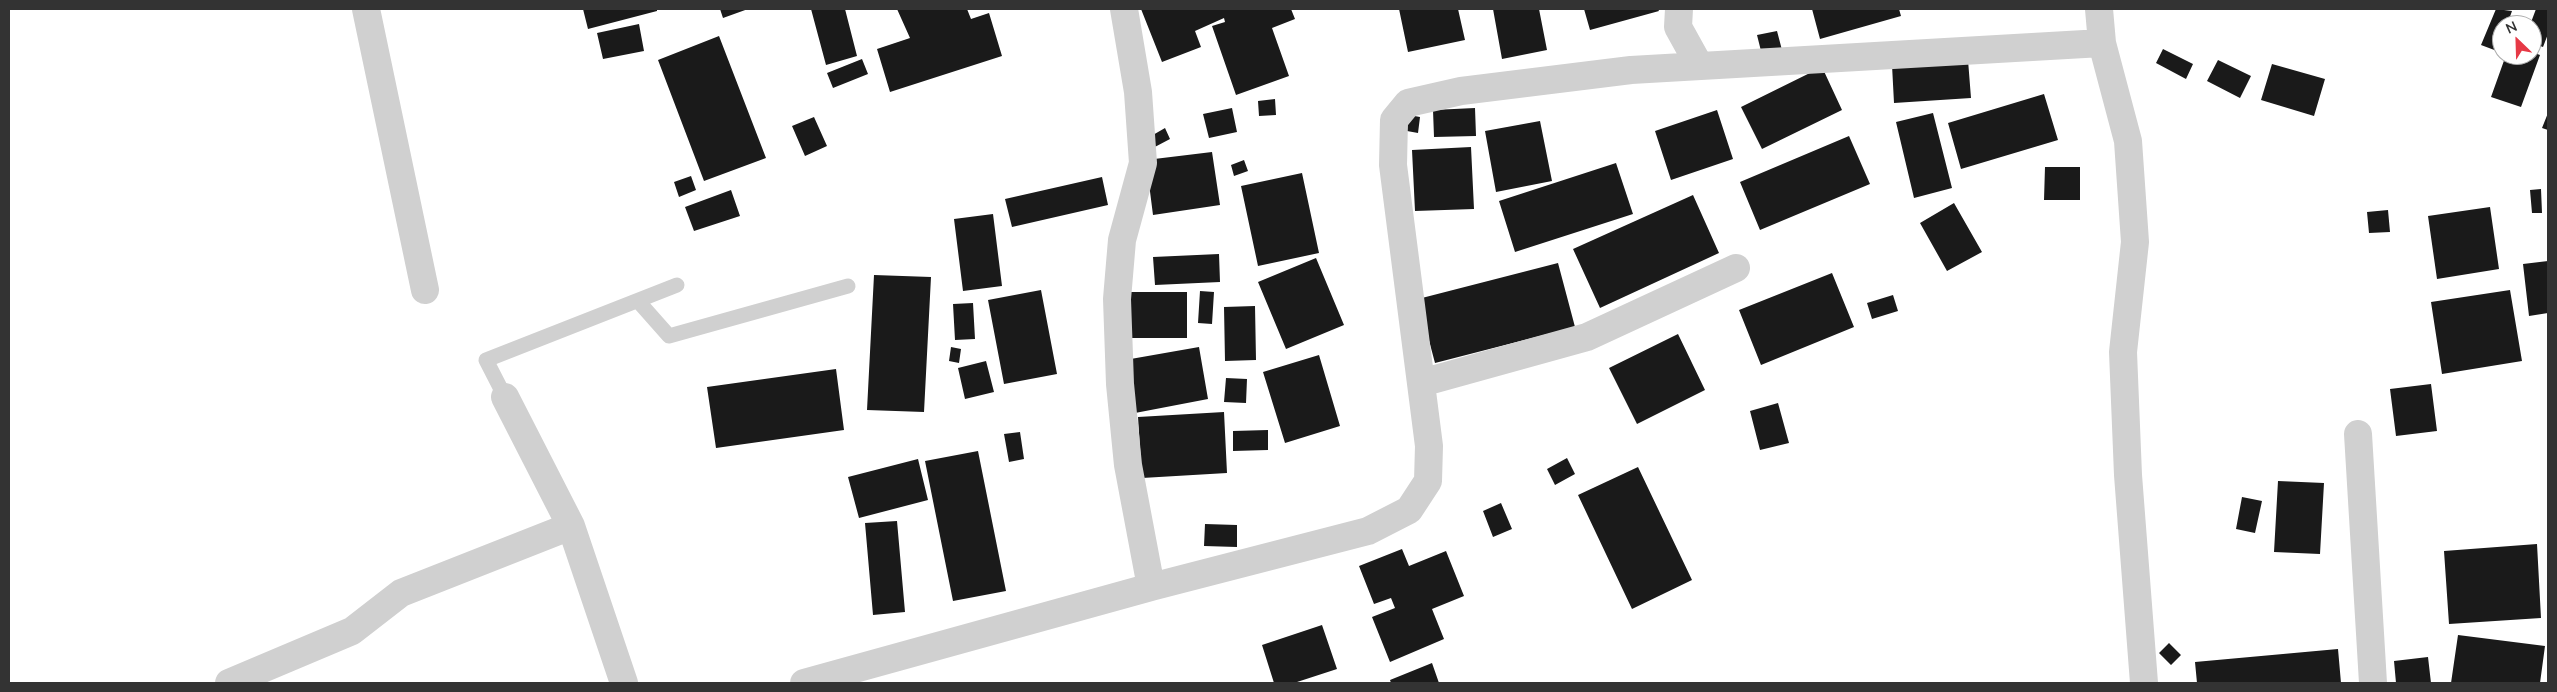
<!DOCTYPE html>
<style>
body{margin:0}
#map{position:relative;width:2557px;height:692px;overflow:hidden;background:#fff;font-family:Mulish,sans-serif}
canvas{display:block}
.frame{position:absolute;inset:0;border:10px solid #333;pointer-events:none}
.north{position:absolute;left:2492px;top:15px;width:50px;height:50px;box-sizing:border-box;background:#fff;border:1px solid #adadad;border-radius:50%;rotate:336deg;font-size:14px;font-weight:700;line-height:20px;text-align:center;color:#333}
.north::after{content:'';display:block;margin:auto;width:18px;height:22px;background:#e63946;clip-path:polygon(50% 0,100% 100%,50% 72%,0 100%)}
</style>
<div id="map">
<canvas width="2557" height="692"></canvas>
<div class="frame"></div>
<div class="north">N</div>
</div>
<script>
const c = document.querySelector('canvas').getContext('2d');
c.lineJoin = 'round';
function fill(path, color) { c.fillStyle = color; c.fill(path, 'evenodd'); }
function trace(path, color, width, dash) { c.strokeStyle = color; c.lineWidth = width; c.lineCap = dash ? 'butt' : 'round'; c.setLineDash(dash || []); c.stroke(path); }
fill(new Path2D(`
 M583 9H657V11L588 29Z
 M720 9H748L723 18Z
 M811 9H845L857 56 826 65Z
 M897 9H967L971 19 989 13 1002 56 890 92 877 49 910 38Z
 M1141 9H1291L1295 19 1272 28 1289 76 1236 95 1212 26 1225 22 1224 18 1195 31 1201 47 1162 62Z
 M1399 9H1458L1465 40 1408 52Z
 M1493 9H1539L1547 50 1502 59Z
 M1584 9H1658L1659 11 1590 30Z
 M1812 9H1899L1901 16 1820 39Z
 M2496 9 2512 11 2507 25H2502V38L2497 51 2481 45Z
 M2536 9H2548V34L2543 47 2532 43V25H2530Z
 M639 24 644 51 603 59 597 33Z
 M1777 31 1782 50 1762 55 1757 35Z
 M719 36 766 158 704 181 658 60Z
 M2163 49 2193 64 2186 79 2156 63Z
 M2532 52 2540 55 2521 107 2491 97 2506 55H2532Z
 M862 59 868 74 833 88 827 73Z
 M1968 60 1971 98 1894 103 1892 65Z
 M2218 60 2251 76 2240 98 2207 81Z
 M2272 64 2325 79 2314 116 2261 100Z
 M1822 67 1842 110 1762 149 1741 107Z
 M2044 94 2058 140 1961 169 1948 123Z
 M1275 99 1276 115 1259 116 1258 101Z
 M1232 108 1237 132 1209 138 1203 114Z
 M1475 108 1476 136 1434 137 1433 110Z
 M1717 110 1733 159 1671 180 1655 131Z
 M1933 113 1952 188 1914 198 1896 122Z
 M2548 113V130L2542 128Z
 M1409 115 1420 117 1418 133 1407 131Z
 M814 117 827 146 805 156 792 126Z
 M1540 121 1552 181 1496 192 1485 131Z
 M1165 128 1170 139 1151 149 1146 139Z
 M1849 136 1870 184 1760 230 1740 182Z
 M1471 147 1474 209 1415 211 1412 150Z
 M1212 152 1220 205 1153 215 1146 160Z
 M1244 160 1248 171 1234 176 1231 165Z
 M1616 163 1633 214 1515 252 1499 201Z
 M2045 167H2080V200H2044Z
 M1302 173 1319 253 1258 266 1241 186Z
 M691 176 696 190 679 197 674 182Z
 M1102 177 1108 205 1012 227 1005 199Z
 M2541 189 2542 213H2532L2530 190Z
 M731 190 740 216 694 231 685 207Z
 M1693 195 1719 253 1600 308 1573 249Z
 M1954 203 1982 252 1947 271 1920 223Z
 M2490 207 2499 269 2437 279 2428 216Z
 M2388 210 2390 232 2369 233 2367 212Z
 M993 214 1002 286 963 291 954 219Z
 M1219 254 1220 282 1155 285 1153 257Z
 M1316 258 1344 325 1286 349 1258 282Z
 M2548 261V313L2529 316 2523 264Z
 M1558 263 1575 327 1435 363 1418 299Z
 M1832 273 1854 327 1761 365 1739 310Z
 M874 275 931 277 924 412 867 410Z
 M1041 290 1057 374 1004 384 988 300Z
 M2510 290 2522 361 2442 374 2431 302Z
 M1200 291 1214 292 1212 324 1198 323Z
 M1127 292H1187V338H1127Z
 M1893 295 1898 311 1872 319 1867 303Z
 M973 303 975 339 955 340 953 304Z
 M1255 306 1256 360 1225 361 1224 307Z
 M1678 334 1705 390 1637 424 1609 368Z
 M951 347 961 349 959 363 949 361Z
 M1199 347 1208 399 1135 413 1125 360Z
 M1319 355 1340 426 1285 443 1263 372Z
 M986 361 994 392 965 399 958 368Z
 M836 369 844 430 716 448 707 387Z
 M1226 378 1247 379 1246 403 1224 402Z
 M2431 384 2437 431 2396 436 2390 389Z
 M1778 403 1789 443 1760 450 1750 411Z
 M1224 412 1227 473 1142 478 1138 417Z
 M1268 430V450L1233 451V431Z
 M1020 432 1024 459 1009 462 1004 434Z
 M978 451 1006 591 953 601 925 461Z
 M1567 458 1575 474 1555 485 1547 469Z
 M918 459 928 500 859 518 848 477Z
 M1638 467 1692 580 1632 609 1578 495Z
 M2278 481 2324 483 2320 554 2274 552Z
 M2242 497 2262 501 2255 533 2236 529Z
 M1501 503 1512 529 1493 537 1483 511Z
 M897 521 905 612 873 615 865 523Z
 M1205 524 1237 525V547L1204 546Z
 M2537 544 2541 618 2449 624 2444 551Z
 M1402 549 1409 566 1446 551 1464 596 1432 609 1444 639 1390 662 1372 617 1395 608 1391 598 1374 604 1359 566Z
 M1322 625 1337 669 1294 683H1274L1262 645Z
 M2458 635 2545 646 2540 683H2451Z
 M2169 643 2181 655 2171 665 2159 653Z
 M2338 649 2341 683H2197L2195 662Z
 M2428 657 2431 683H2396L2394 661Z
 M1432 663 1439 683H1391L1390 680Z`), '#1a1a1a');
trace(new Path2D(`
 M638 301 669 336 848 286
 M505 397 486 360 677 285`), '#d0d0d0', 15);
trace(new Path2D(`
 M366 9 425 290
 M1679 9 1678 27 1699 65
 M2099 9 2102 43 2128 141 2135 242 2123 352 2128 475 2144 683
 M1421 383 1587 337 1736 268
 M505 397 571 526 624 683
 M2358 434 2373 683
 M1151 587 1368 531 1409 510 1428 481 1429 446 1393 165 1394 120 1408 103 1461 91 1631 70 2102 43
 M229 683 352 631 401 593 571 526
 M804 683 1151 587 1128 465 1120 384 1117 299 1122 240 1143 163 1138 92 1124 9`), '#d0d0d0', 28);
</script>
